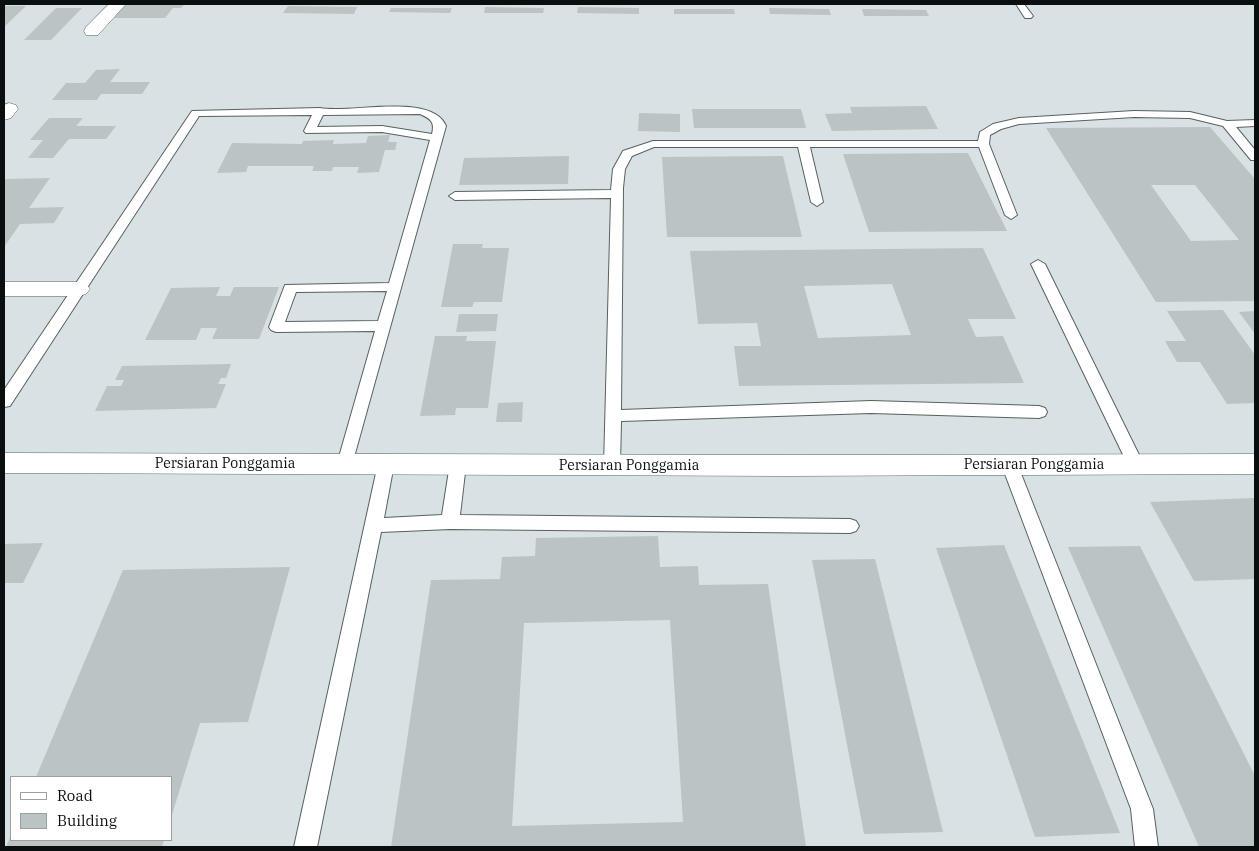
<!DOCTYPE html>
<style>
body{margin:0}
#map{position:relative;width:1259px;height:851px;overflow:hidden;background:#d8e1e3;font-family:"IBM Plex Serif",serif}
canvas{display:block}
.frame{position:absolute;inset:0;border:5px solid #0b0e0f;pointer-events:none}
.legend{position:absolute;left:10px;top:776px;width:162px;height:65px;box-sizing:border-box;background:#fff;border:1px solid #9d9f9f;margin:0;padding:6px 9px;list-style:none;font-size:15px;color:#0b0e0f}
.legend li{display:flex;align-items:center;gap:10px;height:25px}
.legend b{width:25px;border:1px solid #9d9f9f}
</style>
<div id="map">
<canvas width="1259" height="851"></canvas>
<div class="frame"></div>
<ul class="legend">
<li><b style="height:6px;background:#fff"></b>Road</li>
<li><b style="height:14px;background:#bbc4c4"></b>Building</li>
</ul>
</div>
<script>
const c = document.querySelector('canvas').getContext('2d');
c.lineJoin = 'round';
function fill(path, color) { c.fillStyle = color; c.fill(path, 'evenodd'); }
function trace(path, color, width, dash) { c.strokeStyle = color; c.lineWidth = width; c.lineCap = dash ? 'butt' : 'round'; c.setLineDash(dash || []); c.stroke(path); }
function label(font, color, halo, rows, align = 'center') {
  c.font = font + ' "IBM Plex Serif",serif'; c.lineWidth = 4; c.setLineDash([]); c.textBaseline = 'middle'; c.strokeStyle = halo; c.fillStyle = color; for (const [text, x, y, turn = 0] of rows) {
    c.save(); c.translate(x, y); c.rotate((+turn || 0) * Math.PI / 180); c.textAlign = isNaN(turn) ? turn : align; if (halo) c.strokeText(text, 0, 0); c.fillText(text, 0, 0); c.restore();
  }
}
fill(new Path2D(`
 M126 4H185L181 8H173L165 18H113Z
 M4 6H26L4 27Z
 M288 6 357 7 354 14 283 13Z
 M485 7 544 8 543 13H484Z
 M578 7 639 8V14L577 13Z
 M56 8H82L51 40H24Z
 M391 8H452L450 13 389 12Z
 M769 8 829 9 831 15 770 14Z
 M674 9H734L735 14H674Z
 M862 9 926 10 929 16H864Z
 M120 69 110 82H150L142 94H101L97 100H52L66 83H85L96 70Z
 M926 106 938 129 832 131 825 114 852 113 850 107Z
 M692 109H801L806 128H694Z
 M639 113 680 114V132L638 131Z
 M49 118H83L76 126H116L106 139H69L53 158H28L43 140H30Z
 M1210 127 1255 179V301L1156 302 1046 128ZM1151 185H1195L1239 240 1191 241Z
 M390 135 388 142H397L395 150H385L379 172 357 173 359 167H333L332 171H312L314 166H248L246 172 217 173 232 143 302 144 303 141 334 140 333 144 366 143 368 136Z
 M968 153 1007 231 869 232 843 154Z
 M569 156 568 184 459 185 464 158Z
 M783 156 802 237H667L662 157Z
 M50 178 29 208 64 207 54 223 20 224 4 247V181L5 179Z
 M453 244H483L482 248H509L502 302H474L472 307H441Z
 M983 248 1016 319H968L976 337 1003 336 1024 383 739 386 734 346H761L757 323 698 324 690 251ZM892 284 911 335 818 338 804 286Z
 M220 287 216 296H230L234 287H279L259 339H212L217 328H201L196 340H145L171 288Z
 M1223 310 1255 355V403L1227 404 1200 362H1177L1165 341H1186L1167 311Z
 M1255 311V334L1239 312Z
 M459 314H498L496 331 456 332Z
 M435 336H467L466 341H496L488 408H456L455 415 420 416Z
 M231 364 226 378H221L218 384H226L216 408 95 411 107 386H121L124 380H115L122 366Z
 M523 402 522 422H496L498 403Z
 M1255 498V579L1194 581 1150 502Z
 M658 536 660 567 698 566 699 585 768 584 806 847H391L431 580 500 579 502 557 535 556 536 538ZM670 620 683 822 512 826 524 623Z
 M43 543 23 583H4V544Z
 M1004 545 1120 833 1035 837 936 548Z
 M1140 546 1255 776V847H1199L1068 547Z
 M875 559 943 832 864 834 812 560Z
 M290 567 248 722 200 723 172 815 171 777H36L123 570Z
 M11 835V840H164L162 847H6Z`), '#bbc4c4');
const service = new Path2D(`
 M1016 4H1024L1033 16 1031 18H1025Z
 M320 108C350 114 432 92 446 126L351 468 345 470 339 468 337 464 375 331 276 332 271 330 269 327 285 285 389 283 430 140 382 132 306 133 304 131 312 115 199 116 10 406 4 407V390L192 111ZM420 114C431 119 435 122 432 134L382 126 317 127 323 115ZM387 291 378 321 285 322 296 292Z
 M1134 111 1190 112 1227 121 1255 120V126L1236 127 1255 150V160H1251L1223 126 1190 118 1134 117 1019 124 1001 129 990 135 989 144 1017 215 1011 219 1005 215 979 147H810L823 202 817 206 811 202 798 147H654L632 156 625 169 623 188 621 410 871 401 1039 406 1045 408 1047 412 1045 416 1039 418 871 413 621 421 620 466 618 470 612 472 606 470 604 466 611 198 455 200 449 196 455 192 611 190 613 169 623 151 653 141H978L980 132 993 124 1019 118Z
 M1038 260 1045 264 1144 465 1142 469 1136 471 1130 469 1128 465 1031 264Z
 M386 458 392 460 394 464 384 518 442 515 450 464 452 460 458 458 464 460 466 464 460 515 850 519 856 521 859 526 856 531 850 533 450 529 381 532 317 847H294L378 464 380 460Z
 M1010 460 1016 462 1018 466 1153 809 1158 847H1135L1131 809 1002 466 1004 462Z`);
const minor = new Path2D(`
 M109 4H126L98 35H86L84 31 86 27Z
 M9 103 16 105 18 109 11 118 4 120V105Z
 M4 282H78L86 284 90 289 86 294 78 296H4Z`);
const tertiary = new Path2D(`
 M4 453 786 455 1255 454V474L786 476 4 473Z`);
trace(service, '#586062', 2);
trace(minor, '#586062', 1);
trace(tertiary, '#586062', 1);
fill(service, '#fff');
fill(minor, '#fff');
fill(tertiary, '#fff');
label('14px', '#0b0e0f', '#fff', [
 ["Persiaran Ponggamia",225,464],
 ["Persiaran Ponggamia",1034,465],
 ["Persiaran Ponggamia",629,466]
]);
</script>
